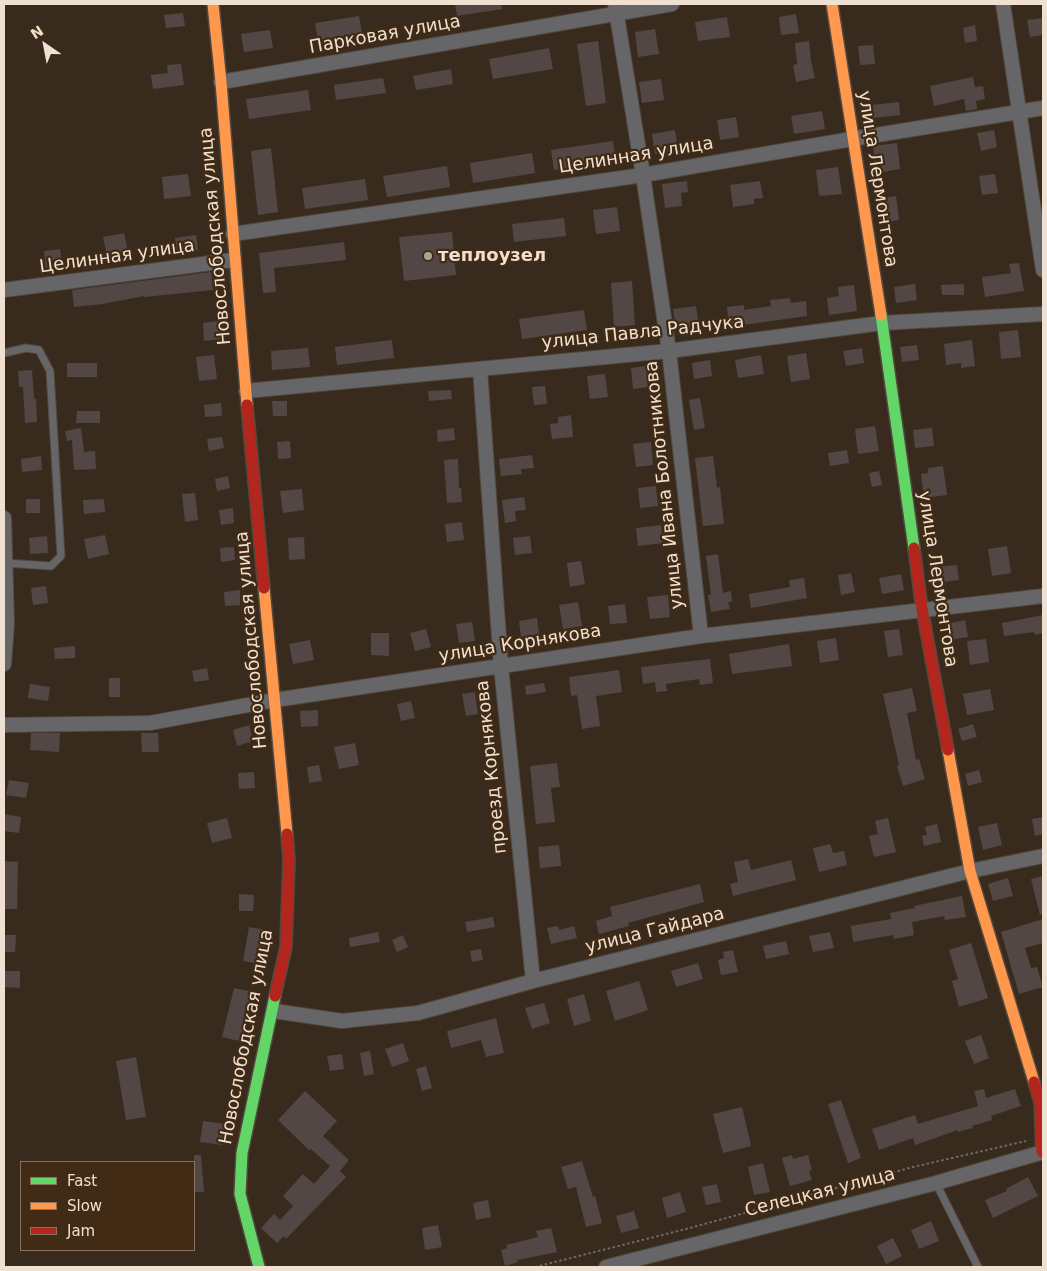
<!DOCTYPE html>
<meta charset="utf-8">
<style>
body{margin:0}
#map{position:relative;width:1047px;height:1271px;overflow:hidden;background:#382b1e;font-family:"DejaVu Sans",sans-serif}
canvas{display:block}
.frame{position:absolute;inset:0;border:5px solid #efe0d2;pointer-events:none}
.legend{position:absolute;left:20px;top:1161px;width:175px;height:90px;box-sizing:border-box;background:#422b14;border:1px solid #877360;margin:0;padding:6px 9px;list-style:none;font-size:15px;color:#efe0d2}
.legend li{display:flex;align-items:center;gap:10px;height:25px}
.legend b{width:25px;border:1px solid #877360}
.north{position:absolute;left:20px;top:20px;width:50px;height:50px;-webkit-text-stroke:4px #422b14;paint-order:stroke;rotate:327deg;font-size:14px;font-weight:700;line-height:20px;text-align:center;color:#efe0d2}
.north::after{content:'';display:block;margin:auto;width:18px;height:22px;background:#efe0d2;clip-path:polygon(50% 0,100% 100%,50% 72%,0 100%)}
</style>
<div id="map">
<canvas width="1047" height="1271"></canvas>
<div class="frame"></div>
<ul class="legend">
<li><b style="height:6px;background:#63d668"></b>Fast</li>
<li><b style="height:6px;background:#ff974d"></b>Slow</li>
<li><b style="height:6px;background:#b3261e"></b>Jam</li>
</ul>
<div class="north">N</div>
</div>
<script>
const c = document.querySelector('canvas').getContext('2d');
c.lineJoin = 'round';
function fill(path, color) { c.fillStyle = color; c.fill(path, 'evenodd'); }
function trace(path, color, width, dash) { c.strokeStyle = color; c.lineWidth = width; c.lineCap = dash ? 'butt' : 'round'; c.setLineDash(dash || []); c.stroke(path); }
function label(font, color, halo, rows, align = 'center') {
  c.font = font + ' "DejaVu Sans",sans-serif'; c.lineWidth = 4.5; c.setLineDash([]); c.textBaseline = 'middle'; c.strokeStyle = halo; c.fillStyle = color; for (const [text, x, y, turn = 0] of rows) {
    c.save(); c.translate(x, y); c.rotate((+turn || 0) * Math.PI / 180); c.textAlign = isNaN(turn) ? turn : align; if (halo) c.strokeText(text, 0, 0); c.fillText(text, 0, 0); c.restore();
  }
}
fill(new Path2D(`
 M455 4H501L502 9 457 16Z
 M183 13 185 26 166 28 164 15Z
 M796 14 799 33 781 35 779 17Z
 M359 16 362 33 318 41 315 23Z
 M727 17 730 37 698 41 695 22Z
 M1043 18V35L1030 37 1027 20Z
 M975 25 977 41 965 43 963 28Z
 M655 29 659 54 638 57 635 32Z
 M270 30 273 48 244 52 241 34Z
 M598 41 606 103 586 106 577 44Z
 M809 41 811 61 815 78 796 82 793 65 797 64 795 43Z
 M873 45 875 64 860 65 858 46Z
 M549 48 553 69 493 79 489 59Z
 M181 64 184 85 153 89 151 75 168 73 167 65Z
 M451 69 453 84 416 90 413 76Z
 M973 77 975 87 983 86 985 99 976 101 977 109 966 111 964 99 934 106 930 86Z
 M383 78 386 93 336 100 334 85Z
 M661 79 664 100 642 103 639 82Z
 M308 90 311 110 249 119 246 99Z
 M899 102 900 115 873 118 872 105Z
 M822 111 825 129 794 134 791 116Z
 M736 117 739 137 720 140 717 120Z
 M675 130 678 150 655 154 652 134Z
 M994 130 997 147 981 151 977 133Z
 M613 141 616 161 554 170 551 150Z
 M897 143 900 169 876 173 873 146Z
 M271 148 278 212 258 215 251 151Z
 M532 153 535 173 473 183 470 163Z
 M447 166 450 187 387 197 383 176Z
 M838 167 842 194 819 196 816 170Z
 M188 174 191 196 164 199 162 177Z
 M995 174 998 193 982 195 979 176Z
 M365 179 368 200 305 209 302 188Z
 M687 181 688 192 681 193 682 206 665 208 662 184Z
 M760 181 763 198 754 199V204L733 207 730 185Z
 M896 196 899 220 881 223 878 199Z
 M617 207 620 231 596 234 593 210Z
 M564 218 566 236 514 242 512 224Z
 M452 232 456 275 404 281 399 237Z
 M124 233 129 256 108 260 103 237Z
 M196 235 198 250 177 253 175 238Z
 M344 242 346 260 274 268 276 292 263 293 259 253Z
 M60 249 63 269 46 271 44 251Z
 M1019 263 1024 291 985 297 982 277 1011 273 1009 264Z
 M211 272 213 290 144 297V296L103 304 74 307 72 290Z
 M632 281 635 325 614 327 611 283Z
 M915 284 917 300 896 303 894 287Z
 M964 284V295H942L941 285Z
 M854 285 857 311 829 315 827 298 839 296 838 287Z
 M790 298 791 303 806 301 807 316 729 327 727 307 744 305V310L771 306 770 300Z
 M696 306 699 326 676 329 673 309Z
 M584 310 587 330 522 339 519 319Z
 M219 321 221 339 204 341 203 323Z
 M1018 330 1021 357 1001 359 999 332Z
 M392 340 394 358 337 365 335 347Z
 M972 340 975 366 961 368V363L946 365 944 344Z
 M917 345 919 360 902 362 900 347Z
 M308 348 310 367 272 370 271 351Z
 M862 348 864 363 846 366 843 351Z
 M806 353 810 379 791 382 787 356Z
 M214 355 217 379 199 381 196 357Z
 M761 355 764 374 738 378 735 360Z
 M710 360 712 376 694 379 692 363Z
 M67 363H97V377H67Z
 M646 366 648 387 633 389 631 368Z
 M32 370 34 399H36L37 422 25 423 23 387H19L18 371Z
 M605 374 608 397 590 399 587 376Z
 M545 386 547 404 534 405 532 387Z
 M451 390 452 399 429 401 428 391Z
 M700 398 705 428 694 430 689 400Z
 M272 401H287V416H273Z
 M221 403 222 416 205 417 204 405Z
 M77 411H100V423H76Z
 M571 415 573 437 552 439 550 424 558 423V417Z
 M875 426 879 451 858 454 855 429Z
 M81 428 84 452 95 451 96 469 74 470 72 440 67 441 65 431Z
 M454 428 455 440 438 442 437 430Z
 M932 428 934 446 915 448 913 430Z
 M222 437 224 448 209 451 207 439Z
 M290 441 291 458 278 459 277 442Z
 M651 442 653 465 636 467 633 444Z
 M847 450 849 463 830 466 828 453Z
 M532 455 534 468 521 469 522 474 501 476 499 459Z
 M41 456 42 470 22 472 21 459Z
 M713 456 717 488 720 487 724 524 703 526 695 458Z
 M458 459 459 488H461L462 502 447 503 444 460Z
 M943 466 947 495 924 498 921 474 928 473V468Z
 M879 471 882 485 872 487 869 473Z
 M228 476 230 488 217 491 215 479Z
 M656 486 658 506 640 508 638 488Z
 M302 489 304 510 283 513 280 491Z
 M195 493 198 520 185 522 182 494Z
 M524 497 526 510 515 511 516 521 505 523 502 500Z
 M26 499H40V513H26Z
 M104 499 105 512 84 514 83 500Z
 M233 508 234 523 221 525 219 510Z
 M462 522 464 540 447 542 445 524Z
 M661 525 663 543 638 546 636 528Z
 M105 535 109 554 88 559 84 539Z
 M47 536 48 553 30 554 29 538Z
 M530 536 532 553 515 555 513 538Z
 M304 537 305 559 289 560 288 538Z
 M1007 546 1011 573 992 576 988 549Z
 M234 547 235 560 221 562 220 548Z
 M718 554 723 593 731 591 732 602H728L730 609 711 612 708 595H711L706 556Z
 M581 561 585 584 570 587 567 563Z
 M957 565 959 580 937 583 935 567Z
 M851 573 855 592 841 595 838 575Z
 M901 574 904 590 882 594 879 578Z
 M804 578 807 598 751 608 749 594 790 587 789 580Z
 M46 586 48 603 33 605 31 588Z
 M240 590V605L225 606 224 592Z
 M668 595 670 617 650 619 647 597Z
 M578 602 582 626 563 629 559 605Z
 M625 604 627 623 610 624 608 606Z
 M1043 615V633L1035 635 1034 632 1004 636 1002 623Z
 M537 618 539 634 521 637 519 621Z
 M965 620 968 637 950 640 947 624Z
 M472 622 475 641 459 643 456 624Z
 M426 629 431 647 415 651 410 633Z
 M899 629 903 655 888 657 884 631Z
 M371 633H389V656L371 655Z
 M836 638 839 660 820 663 817 641Z
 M986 639 989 662 970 665 967 641Z
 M310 640 314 660 293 664 289 644Z
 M789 644 792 666 732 674 729 654Z
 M75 646V658L55 659 54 648Z
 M710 659 713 683 700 685 699 679 666 684 667 691 656 692 655 682 643 684 641 667Z
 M207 668 209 680 194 682 192 671Z
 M619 670 622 692 596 696 600 726 582 729 577 695 571 696 569 677Z
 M109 678H120V697H109Z
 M544 683 546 692 526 695 525 686Z
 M30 684 50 687 48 701 28 698Z
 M912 688 917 711 907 713 916 760 919 759 925 779 903 786 897 766 899 765 883 694Z
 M990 689 994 710 967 715 963 694Z
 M475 692 478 714 466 716 462 694Z
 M411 701 415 718 401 721 397 704Z
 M318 710V726L301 727 300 711Z
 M973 724 977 737 962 741 958 729Z
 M249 725 253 741 237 746 233 730Z
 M31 733H60L59 752 30 750Z
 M141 733H158L159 752H142Z
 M355 743 359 765 339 769 334 747Z
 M557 763 560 787 551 788 555 822 536 824 530 766Z
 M319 765 322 781 309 783 307 767Z
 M979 770 982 782 968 786 965 774Z
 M254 772 255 788 239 789 238 773Z
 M9 780 29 783 26 798 6 795Z
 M4 814 21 817 19 833 4 831Z
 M1043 817V834L1035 836 1032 819Z
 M227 818 232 838 212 843 207 823Z
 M888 818 896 852 874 857 869 836 878 834 875 821Z
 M997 823 1002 845 983 850 978 827Z
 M937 824 941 842 924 846 922 836 927 835 925 827Z
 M830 844 833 853 844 851 847 865 819 872 813 848Z
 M559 845 561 866 540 868 538 847Z
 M748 859 751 870 791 860 796 880 733 896 730 884 738 882 734 862Z
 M4 861 18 862 17 909H4Z
 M1043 876V914L1040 915 1031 879Z
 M1008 878 1013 896 993 901 988 884Z
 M700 884 704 902 628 923 629 926 599 934 596 921 612 916 610 907Z
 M239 894 254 895 253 911H239Z
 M962 896 966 917 945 920 944 916 912 922 914 935 894 939 893 935 853 942 851 926 891 919 890 913 915 908 914 906Z
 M493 917 495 927 467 932 465 922Z
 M1043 919V943L1025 948 1031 968 1037 967 1043 987 1019 994 1001 932Z
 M558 926 559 930 574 926 577 938 551 944 547 928Z
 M249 927 267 930 261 964 243 961Z
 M378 932 380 942 350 947 349 938Z
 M830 932 834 948 813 952 809 936Z
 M4 935H16L15 952H4Z
 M403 935 408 947 397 952 392 940Z
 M786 941 789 954 766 959 763 946Z
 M971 943 988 998 959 1007 952 981 958 979 949 950Z
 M481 949 483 960 472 962 470 951Z
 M733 950 738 972 721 975 718 960 724 958 723 952Z
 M698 963 703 979 676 987 671 971Z
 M4 971H20V988L4 987Z
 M639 981 648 1010 615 1021 606 991Z
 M234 988 254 992 244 1042 222 1037Z
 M584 994 591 1021 574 1026 567 999Z
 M544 1003 550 1023 532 1029 525 1008Z
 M496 1018 504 1053 486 1057 481 1040 451 1048 447 1031Z
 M981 1035 989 1058 974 1064 965 1041Z
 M403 1043 409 1061 392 1067 385 1049Z
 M370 1051 374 1074 364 1076 360 1053Z
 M342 1054 344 1069 330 1071 327 1056Z
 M136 1057 146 1117 126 1120 116 1061Z
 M426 1066 432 1088 422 1091 416 1069Z
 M984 1089 986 1098 1015 1089 1021 1106 991 1116 992 1120 972 1126 973 1128 958 1132V1130L915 1145 913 1138 879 1150 872 1129 915 1115 918 1124 978 1106 974 1091Z
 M305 1091 337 1121 323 1136 349 1160 340 1171 346 1177 286 1239 284 1236 277 1243 261 1228 274 1214 280 1220 293 1206 283 1196 303 1174 314 1184 330 1166 311 1149 309 1150 278 1120Z
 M841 1100 861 1158 848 1163 828 1104Z
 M742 1107 751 1146 723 1153 713 1114Z
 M203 1121 225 1124 223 1145 200 1142Z
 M194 1155H201L204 1192H194Z
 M792 1155 793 1159 808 1155 812 1170 809 1171 812 1180 790 1186 782 1158Z
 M582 1161 593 1197 595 1196 602 1223 586 1227 576 1187 568 1189 561 1167Z
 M763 1163 770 1192 754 1195 748 1167Z
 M1028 1177 1038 1196 993 1218 985 1200 1007 1191 1006 1189Z
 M717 1184 721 1202 706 1205 702 1187Z
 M680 1192 686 1212 667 1218 662 1198Z
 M488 1200 491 1217 476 1220 473 1203Z
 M634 1211 639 1228 621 1233 616 1216Z
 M931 1221 939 1241 919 1249 911 1230Z
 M438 1225 442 1247 425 1250 422 1228Z
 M551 1228 557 1252 517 1260 518 1262 505 1266 501 1250 507 1248 506 1245 538 1237 536 1231Z
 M893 1238 902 1256 886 1264 877 1246Z`), '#524745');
const lane = new Path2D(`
 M4 353 26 348 39 350 50 371 61 556 51 566 5 563
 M936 1183 978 1267`);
const street = new Path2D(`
 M615 4 643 175 669 351 701 636
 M1003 4 1043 270
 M221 82 672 4
 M233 234 643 175 852 139 1043 108
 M4 290 234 260
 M480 369 501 666 533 981
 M246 391 669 351 882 323 1043 314
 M4 518 7 623 4 664
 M4 725 150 723 275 700 701 636 1043 596
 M274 1011 342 1021 418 1013 533 981 970 871 1043 856
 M606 1267 936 1183 1043 1152`);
const fast = new Path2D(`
 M881 315 914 548
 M259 1267 240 1194 242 1153 275 996`);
const slow = new Path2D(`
 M213 4 221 82 247 405
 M832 4 881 315
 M264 588 287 834
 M948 750 970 871 1034 1082`);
const jam = new Path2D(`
 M247 405 264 588
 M914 548 922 609 948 750
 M275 996 286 947 289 860 287 834
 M1034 1082 1040 1102 1042 1152`);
trace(lane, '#53483d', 9);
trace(street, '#53483d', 16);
trace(fast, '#53483d', 14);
trace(slow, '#53483d', 14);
trace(jam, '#53483d', 14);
trace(new Path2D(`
 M535 1267 686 1229 913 1167 1026 1141`), '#6d6b6c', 2, [2.5, 2.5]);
trace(lane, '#666669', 7);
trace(street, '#666669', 14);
trace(fast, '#63d668', 11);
trace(slow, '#ff974d', 11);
trace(jam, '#b3261e', 11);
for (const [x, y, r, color] of [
 [428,256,5,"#afa193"]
]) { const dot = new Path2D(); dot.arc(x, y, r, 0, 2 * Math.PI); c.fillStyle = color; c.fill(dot); trace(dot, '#422b14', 2); }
label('18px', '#efe0d2', '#422b14', [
 ["Парковая улица",385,35,-10],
 ["Целинная улица",636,156,-9],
 ["улица Лермонтова",877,179,81],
 ["Новослободская улица",216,236,-95],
 ["Целинная улица",117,257,-8],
 ["улица Павла Радчука",643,333,-6],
 ["улица Ивана Болотникова",665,485,-96],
 ["улица Лермонтова",937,579,81],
 ["Новослободская улица",252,640,-95],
 ["улица Корнякова",520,644,-9],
 ["проезд Корнякова",492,767,-96],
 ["улица Гайдара",655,931,-14],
 ["Новослободская улица",247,1037,-79],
 ["Селецкая улица",820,1193,-14]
]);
label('bold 18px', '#efe0d2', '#422b14', [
 ["теплоузел",438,256]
], 'left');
</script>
